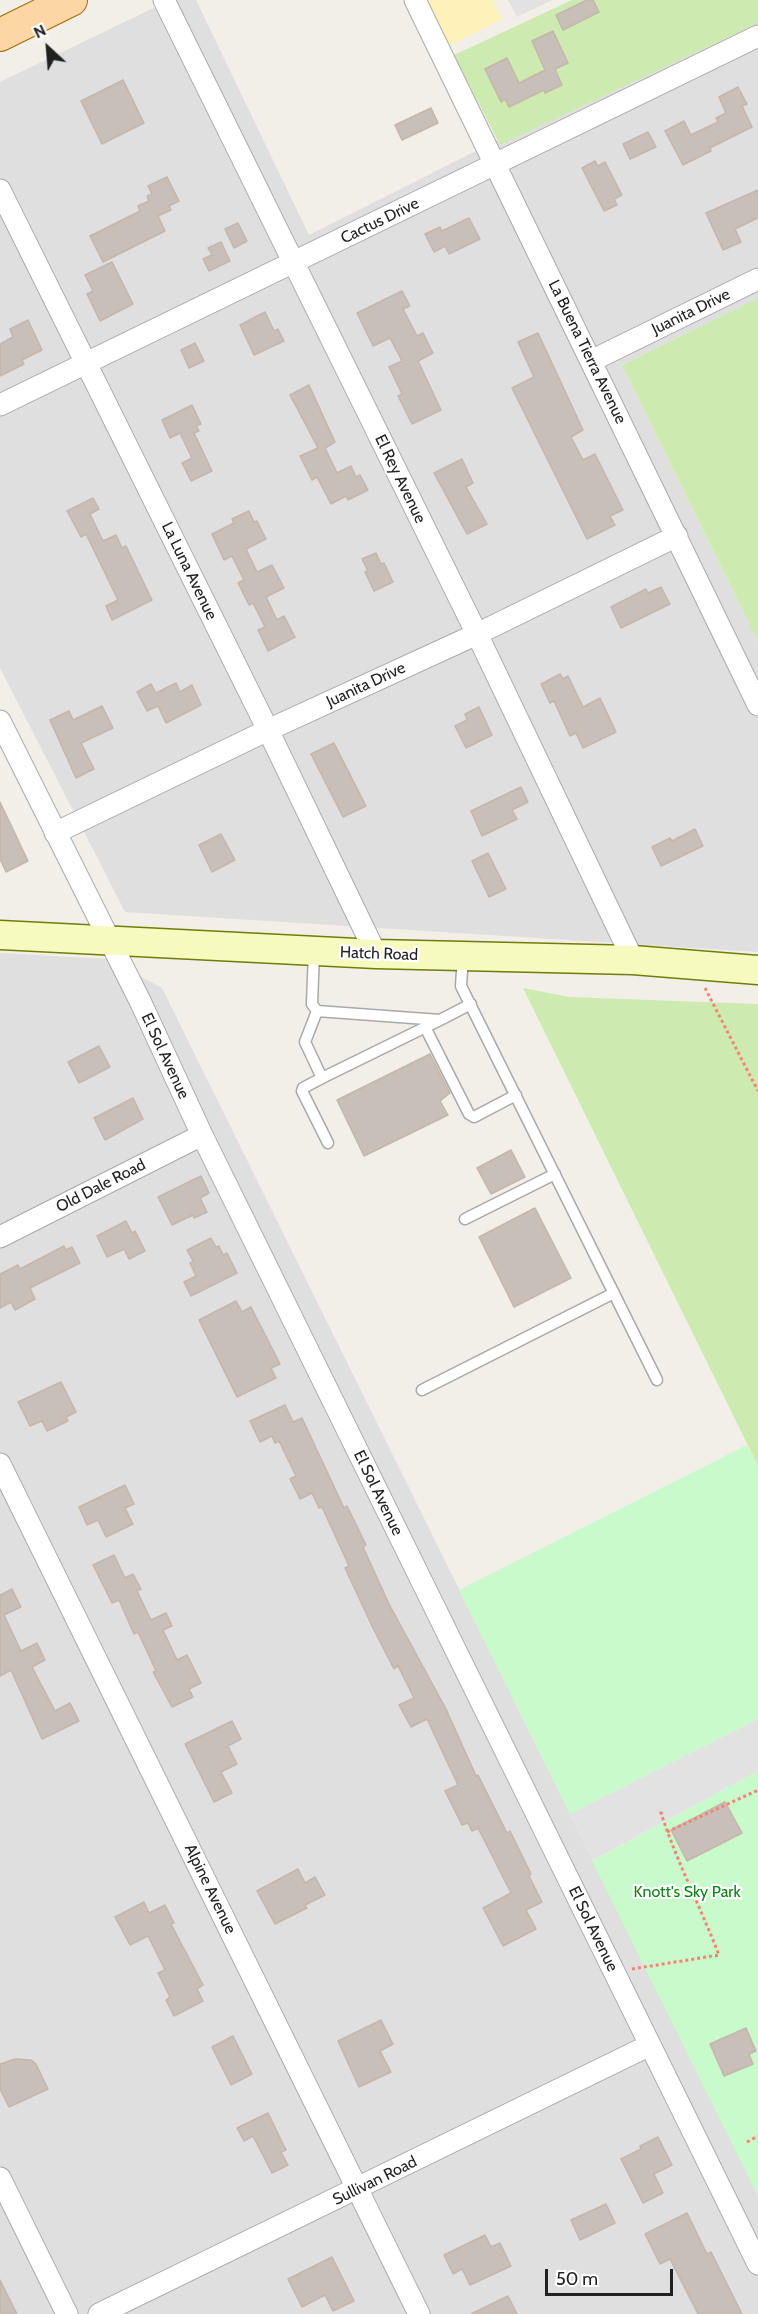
<!DOCTYPE html>
<style>
body{margin:0}
#map{position:relative;width:758px;height:2314px;overflow:hidden;background:#f2efe9;font-family:Cabin,sans-serif}
canvas{display:block}
.north{position:absolute;left:18px;top:18px;width:60px;height:60px;-webkit-text-stroke:4px #fff;paint-order:stroke;rotate:334deg;font-size:16px;font-weight:700;line-height:24px;text-align:center;color:#222}
.north::after{content:'';display:block;margin:auto;width:21px;height:27px;background:#222;clip-path:polygon(50% 0,100% 100%,50% 72%,0 100%)}
.scale{position:absolute;left:545px;top:2269px;width:128px;height:27px;box-sizing:border-box;border:3px solid #222;border-top:0;padding-left:8px;font-size:18px;line-height:21px;white-space:nowrap;color:#222;-webkit-text-stroke:4px #fff;paint-order:stroke}
</style>
<div id="map">
<canvas width="758" height="2314"></canvas>
<div class="north">N</div>
<div class="scale">50 m</div>
</div>
<script>
const c = document.querySelector('canvas').getContext('2d');
c.lineJoin = 'round';
function fill(path, color) { c.fillStyle = color; c.fill(path, 'evenodd'); }
function trace(path, color, width, dash) { c.strokeStyle = color; c.lineWidth = width; c.lineCap = dash ? 'butt' : 'round'; c.setLineDash(dash || []); c.stroke(path); }
function label(font, color, halo, rows, align = 'center') {
  c.font = font + ' Cabin,sans-serif'; c.lineWidth = 4.5; c.setLineDash([]); c.textBaseline = 'middle'; c.strokeStyle = halo; c.fillStyle = color; for (const [text, x, y, turn = 0] of rows) {
    c.save(); c.translate(x, y); c.rotate((+turn || 0) * Math.PI / 180); c.textAlign = isNaN(turn) ? turn : align; if (halo) c.strokeText(text, 0, 0); c.fillText(text, 0, 0); c.restore();
  }
}
fill(new Path2D(`
 M170 0H196L309 235 758 9V298L622 365 758 642V952L125 912 0 668V82Z
 M0 953 108 959 162 988 758 2194V2314H0Z`), '#e0dfdf');
fill(new Path2D(`
 M572 0H758V23L500 145 454 55Z
 M758 298V642L622 365Z
 M523 988 570 997 758 1004V1466Z`), '#cdebb0');
fill(new Path2D(`
 M427 0H493L502 19 449 46Z`), '#fff1ba');
fill(new Path2D(`
 M747 1445 758 1466V1719L570 1814 459 1590Z
 M758 1771V2196L592 1861Z`), '#c8facc');
fill(new Path2D(`
 M508 0H552L517 17Z
 M758 1719V1771L593 1860 570 1814Z`), '#e2e2e2');
const building = new Path2D(`
 M587 0H593L599 12 563 30 556 15Z
 M553 31 568 63 555 69 562 85 545 93 544 90 509 107 505 99 501 102 485 69 507 58 519 83 545 70 532 41Z
 M123 80 144 123 102 144 81 101Z
 M738 87 747 104 742 106 752 127 710 148 711 151 683 165 665 131 684 121 691 135 718 122 716 118 726 113 719 97Z
 M431 108 438 123 402 140 395 125Z
 M648 132 656 147 630 159 623 144Z
 M595 161 598 166 605 162 622 195 614 199 617 205 604 211 582 168Z
 M167 177 179 201 169 206 171 210 158 216 165 231 103 262 90 236 140 211 138 206 149 201 147 196 152 194 148 186Z
 M758 190V218L735 229 741 242 723 250 706 213Z
 M469 218 480 239 449 254 445 246 434 252 425 234 440 227 442 231Z
 M238 223 247 241 234 248 225 229Z
 M221 242 230 261 209 271 203 259 212 255 208 248Z
 M112 262 133 304 100 321 87 294 93 291 85 275Z
 M402 291 410 306 403 309 417 336 423 333 433 353 418 361 441 410 412 424 398 396 402 394 389 367 402 361 390 338 373 346 357 313Z
 M265 312 274 331 278 329 284 341 254 355 240 325Z
 M28 320 42 350 22 360 24 364 0 376V344L13 337 10 329Z
 M538 333 583 430 571 437 583 460 595 454 623 510 610 516 615 525 587 539 512 388 534 377 518 342Z
 M195 343 204 361 189 368 181 350Z
 M309 385 335 442 325 448 337 473 351 466 356 477 360 475 368 490 348 500 346 496 331 504 317 477 312 480 300 456 318 448 290 395Z
 M192 405 201 424 196 426 199 431 194 433 212 471 191 481 182 463 192 458 180 433 170 438 162 420Z
 M462 459 473 483 466 487 487 524 467 534 434 473Z
 M93 498 99 509 90 514 103 541 116 535 122 548 126 546 152 600 112 620 106 606 118 600 86 534 81 537 67 511Z
 M249 511 254 522 257 521 266 539 246 549 257 572 272 565 284 588 266 597 277 620 284 616 295 637 268 651 258 630 265 627 253 603 249 605 238 583 244 580 232 556 224 560 212 534 234 523 232 519Z
 M376 553 381 564 384 563 393 582 374 591 365 572 368 571 362 559Z
 M661 587 670 604 621 628 611 607 646 589 648 593Z
 M560 674 563 679 568 676 583 707 600 698 616 732 583 748 576 733 570 736 554 701 550 703 541 684Z
 M176 683 180 692 192 685 201 705 166 723 158 706 147 711 137 692 151 684 156 693Z
 M102 706 113 728 81 743 94 769 76 778 50 720 69 711 73 720Z
 M479 707 492 735 466 748 455 726 467 720 465 714Z
 M334 743 366 806 343 817 311 754Z
 M521 787 528 802 512 810 517 819 482 836 471 811Z
 M0 802 28 861 6 872 0 859Z
 M695 829 703 846 661 866 652 847 670 838 672 841Z
 M221 834 235 860 212 872 199 845Z
 M488 853 506 889 489 897 472 861Z
 M99 1046 110 1067 79 1083 68 1062Z
 M430 1054 450 1093 440 1101 448 1115 364 1156 337 1100Z
 M133 1098 143 1119 105 1140 94 1118Z
 M511 1150 525 1177 491 1194 477 1168Z
 M201 1176 209 1193 200 1198 207 1212 194 1218 193 1215 172 1225 158 1197Z
 M535 1208 571 1278 514 1307 479 1237Z
 M126 1221 132 1233 135 1231 145 1251 129 1259 124 1249 107 1257 97 1236Z
 M211 1238 216 1247 219 1246 223 1255 227 1253 237 1273 191 1296 184 1282 196 1276 190 1263 193 1261 187 1250Z
 M64 1246 66 1250 72 1247 80 1263 30 1288 35 1299 15 1310 11 1302 0 1308V1274L18 1265 20 1269Z
 M236 1301 242 1312 251 1307 280 1364 271 1368 276 1378 237 1397 199 1320Z
 M61 1382 76 1412 66 1417 68 1421 47 1431 42 1421 30 1426 18 1402Z
 M285 1405 293 1422 302 1418 344 1508 347 1506 366 1545 363 1547 389 1604 446 1709 476 1776 478 1775 507 1833 510 1831 531 1874 529 1876 542 1902 526 1910 536 1929 503 1946 483 1908 511 1893 478 1828 472 1831 468 1823 462 1825 445 1791 458 1785 427 1719 411 1727 399 1705 414 1698 398 1666 394 1669 373 1628 345 1568 349 1566 322 1507 319 1508 312 1493 300 1499 290 1479 296 1476 279 1441 275 1443 272 1436 260 1442 250 1421Z
 M125 1485 134 1504 125 1508 133 1524 106 1537 98 1520 87 1525 79 1507Z
 M114 1555 125 1578 133 1574 141 1589 137 1591 151 1620 166 1613 172 1626 163 1630 177 1660 187 1655 201 1683 189 1689 193 1697 172 1707 153 1672 156 1671 138 1632 134 1634 119 1600 112 1603 93 1565Z
 M12 1589 21 1607 4 1615 21 1651 37 1643 45 1660 32 1667 55 1711 70 1703 79 1721 42 1739 11 1670 0 1676V1595Z
 M232 1721 241 1739 228 1746 237 1764 221 1772 232 1793 214 1802 185 1744Z
 M725 1802 742 1833 687 1861 671 1830Z
 M298 1869 305 1883 315 1877 325 1895 305 1905 307 1908 275 1924 257 1891Z
 M144 1902 149 1913 165 1905 174 1923 171 1924 203 1985 197 1989 203 2001 174 2016 166 2000 170 1997 158 1973 165 1970 148 1936 130 1945 115 1917Z
 M381 2020 393 2044 380 2051 391 2072 359 2087 338 2041Z
 M746 2028 756 2051 749 2054 753 2064 724 2076 710 2044Z
 M233 2036 252 2074 231 2085 212 2047Z
 M15 2059 31 2060 36 2064 48 2089 9 2107 0 2089V2064Z
 M268 2113 286 2150 281 2152 288 2165 272 2173 253 2136 244 2141 237 2128Z
 M658 2137 672 2165 654 2174 663 2193 643 2203 621 2159 641 2149 640 2146Z
 M606 2204 615 2223 580 2240 571 2220Z
 M687 2213 707 2254 711 2252 742 2314H698L670 2259 660 2264 645 2234Z
 M485 2235 491 2247 500 2243 511 2266 470 2285 462 2269 453 2274 444 2255Z
 M332 2257 354 2301 333 2311 325 2295 302 2307 288 2279Z
 M0 2280 17 2314H0Z
 M508 2296 517 2314H471Z`);
fill(building, '#c7bfb8');
trace(building, '#c4b6ab', 1.5);
const lane = new Path2D(`
 M314 952 312 1004 317 1011 440 1020 471 1004
 M463 956 461 986 657 1380
 M317 1011 305 1042 322 1078 440 1020
 M425 1027 469 1114 474 1117 516 1095
 M322 1078 303 1088 302 1091 328 1143
 M465 1219 555 1174
 M422 1390 614 1293`);
const street = new Path2D(`
 M164 0 477 634 633 960
 M415 0 758 705
 M0 190 268 730 376 954
 M591 361 758 279
 M0 405 758 36
 M0 721 141 1003 202 1135 758 2264
 M55 833 268 730 477 634 677 536
 M0 1237 202 1135
 M0 1464 419 2314
 M0 2178 67 2314
 M99 2314 650 2045`);
const secondary = new Path2D(`
 M0 935 376 954 633 960 758 970`);
const primary = new Path2D(`
 M0 35 71 0`);
trace(lane, '#a9a9a9', 13);
trace(street, '#a9a9a9', 23);
trace(secondary, '#707d05', 31);
trace(primary, '#a06b00', 34);
trace(new Path2D(`
 M705 988 758 1091
 M667 1832 758 1790
 M632 1969 719 1955C700 1906 676 1860 660 1810
 M747 2142 758 2136`), '#fa8072', 3, [3, 3]);
trace(lane, '#fff', 10);
trace(street, '#fff', 21);
trace(secondary, '#f7fabf', 28);
trace(primary, '#fcd6a4', 32);
label('16px', '#222', '#fff', [
 ["Cactus Drive",380,221,-26],
 ["Juanita Drive",691,312,-26],
 ["La Buena Tierra Avenue",587,352,64],
 ["El Rey Avenue",400,479,64],
 ["La Luna Avenue",189,571,64],
 ["Juanita Drive",366,685,-25],
 ["Hatch Road",379,954,2],
 ["El Sol Avenue",165,1056,65],
 ["Old Dale Road",101,1186,-27],
 ["El Sol Avenue",378,1493,64],
 ["Alpine Avenue",210,1889,64],
 ["El Sol Avenue",593,1929,64],
 ["Sullivan Road",375,2181,-26]
]);
label('16px', '#0c8416', '#fff', [
 ["Knott's Sky Park",687,1892]
]);
</script>
